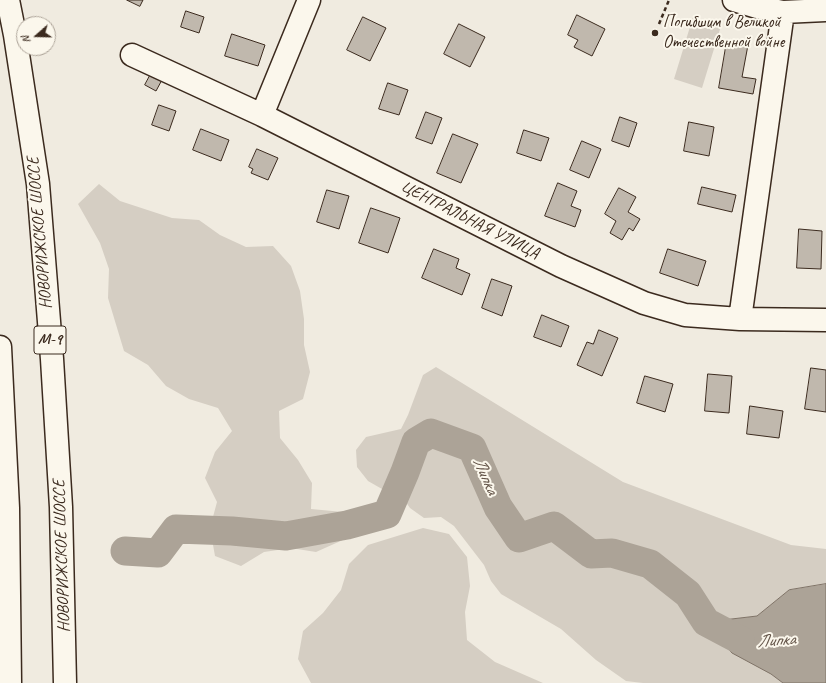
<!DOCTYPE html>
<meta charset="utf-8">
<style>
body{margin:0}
#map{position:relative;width:826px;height:683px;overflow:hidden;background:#f0ebe0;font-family:Caveat,sans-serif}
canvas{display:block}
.north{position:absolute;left:16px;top:16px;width:40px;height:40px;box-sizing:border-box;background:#fbf7ec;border:1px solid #aea59a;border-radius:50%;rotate:250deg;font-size:11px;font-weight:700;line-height:16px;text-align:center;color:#3b2a1e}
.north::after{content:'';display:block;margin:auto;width:14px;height:18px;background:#3b2a1e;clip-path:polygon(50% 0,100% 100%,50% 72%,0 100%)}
</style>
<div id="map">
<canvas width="826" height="683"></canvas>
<div class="north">N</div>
</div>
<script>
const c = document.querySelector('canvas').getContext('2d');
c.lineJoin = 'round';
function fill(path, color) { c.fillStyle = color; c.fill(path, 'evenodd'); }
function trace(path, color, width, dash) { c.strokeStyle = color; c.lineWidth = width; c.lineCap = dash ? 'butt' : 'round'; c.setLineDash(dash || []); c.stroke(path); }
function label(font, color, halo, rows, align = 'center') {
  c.font = font + ' Caveat,sans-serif'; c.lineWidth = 4; c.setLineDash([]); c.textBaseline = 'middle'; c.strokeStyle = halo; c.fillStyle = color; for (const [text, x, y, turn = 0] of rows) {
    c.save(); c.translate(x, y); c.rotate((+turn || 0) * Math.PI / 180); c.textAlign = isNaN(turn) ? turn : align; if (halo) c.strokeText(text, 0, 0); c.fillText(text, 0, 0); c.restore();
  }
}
fill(new Path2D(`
 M693 17 721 26 702 88 674 79Z
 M99 184 120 201 172 218 199 220 220 235 246 247 273 246 291 266 300 291 304 319V345L310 372 303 399 279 411 280 438 298 460 312 483 311 509 343 512 354 535 316 552 291 548 264 552 241 566 215 556 210 528 217 502 205 478 215 452 232 431 218 408 189 399 166 386 148 365 124 351 108 298 109 269 100 243 78 204Z
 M436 367 623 482 791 545 826 549V584L789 590 757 616 706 622 771 674 783 683H643L626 681 596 660 561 629 501 594 491 581 484 565 454 526 441 517 424 518 410 508 400 494 382 489 368 481 357 467 356 450 366 437 401 429 408 415 423 375Z
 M423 528 449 534 467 557 470 586 465 612 467 640 495 662 543 683H311L298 659 303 631 323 613 341 590 349 564 368 545Z`), '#d5cec3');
const water = new Path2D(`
 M826 584V683H783L771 674 732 653 706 622 757 616 789 590Z`);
fill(water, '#aca397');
trace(water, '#7f7367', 1);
trace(new Path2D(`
 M125 551 158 553 176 529 232 531 286 536 347 525 387 514 405 472 416 442 431 433 472 448 498 507 519 538 554 526 591 554 612 553 650 564 688 594 706 622 740 640`), '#aca397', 29);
const building = new Path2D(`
 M127 0H143L140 6Z
 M186 11 204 17 199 33 181 27Z
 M577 15 605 29 592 56 574 47 578 40 568 35Z
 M363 17 386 28 370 61 347 50Z
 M459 24 485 37 470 67 444 54Z
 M232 34 265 45 258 66 225 56Z
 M727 41 748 45 742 77 756 79 753 94 719 88Z
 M152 72 163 78 156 91 145 85Z
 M388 83 408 90 399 115 379 109Z
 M159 105 176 111 169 131 152 125Z
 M426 112 442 118 432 144 416 138Z
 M620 117 637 123 629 147 612 141Z
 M689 122 714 127 709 156 684 151Z
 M201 129 229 140 221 161 193 150Z
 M524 130 549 138 541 161 517 153Z
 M453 134 478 144 461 183 437 173Z
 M582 141 601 149 589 178 570 170Z
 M257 149 278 158 268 180 251 173 253 169 249 167Z
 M558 183 577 191 571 206 581 210 575 227 545 216Z
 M702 187 736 195 732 212 698 204Z
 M619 188 636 197 628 212 640 219 633 231 629 228 622 240 610 233 616 221 605 214Z
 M327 190 349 196 339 229 317 222Z
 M371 208 400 218 388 253 359 243Z
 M799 229 822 231 821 269 797 268Z
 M434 249 459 259 456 268 470 274 462 295 422 278Z
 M668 249 706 261 698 286 660 273Z
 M492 279 512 286 502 316 482 308Z
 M542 315 569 326 561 347 534 337Z
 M599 330 618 338 602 376 577 365 587 342 593 344Z
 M811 368 826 370V412L805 409Z
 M708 374 732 376 729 413 705 411Z
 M645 376 673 384 665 412 637 403Z
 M750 406 783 411 779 438 747 434Z`);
fill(building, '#c0b8ad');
trace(building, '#3b2a1e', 1);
const minor = new Path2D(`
 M734 0 757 7 783 12 826 10
 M132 55 262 115 561 266 644 303 685 315 740 319 826 320
 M262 115 309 0
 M740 319 783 12`);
const highway = new Path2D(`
 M8 0 15 35 38 184 52 359 61 507 65 683
 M0 347 8 508 10 683`);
trace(minor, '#3b2a1e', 25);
trace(highway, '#3b2a1e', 25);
trace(new Path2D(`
 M659 24 669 0`), '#3b2a1e', 2.5, [4, 3]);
trace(minor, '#fbf7ec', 22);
trace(highway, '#fbf7ec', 22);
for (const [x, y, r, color] of [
 [655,33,4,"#3b2a1e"]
]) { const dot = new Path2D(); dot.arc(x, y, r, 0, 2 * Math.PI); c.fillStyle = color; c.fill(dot); trace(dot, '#fbf7ec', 1.5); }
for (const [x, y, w] of [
 [50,340,32]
]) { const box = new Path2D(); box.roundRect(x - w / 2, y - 14, w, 28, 3); c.fillStyle = '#fbf7ec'; c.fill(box); trace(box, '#3b2a1e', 1); }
label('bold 16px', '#3b2a1e', null, [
 ["М-9",50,340]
]);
label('17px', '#3b2a1e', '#fbf7ec', [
 ["Погибшим в Великой",663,23],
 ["Отечественной войне",663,43]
], 'left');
label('17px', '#3b2a1e', '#fbf7ec', [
 ["ЦЕНТРАЛЬНАЯ УЛИЦА",470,220,27],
 ["НОВОРИЖСКОЕ ШОССЕ",40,233,-95],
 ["НОВОРИЖСКОЕ ШОССЕ",62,556,-92]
]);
label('italic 18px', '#635448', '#fbf7ec', [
 ["Липка",485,476,66],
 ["Липка",776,641,-4]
]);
</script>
